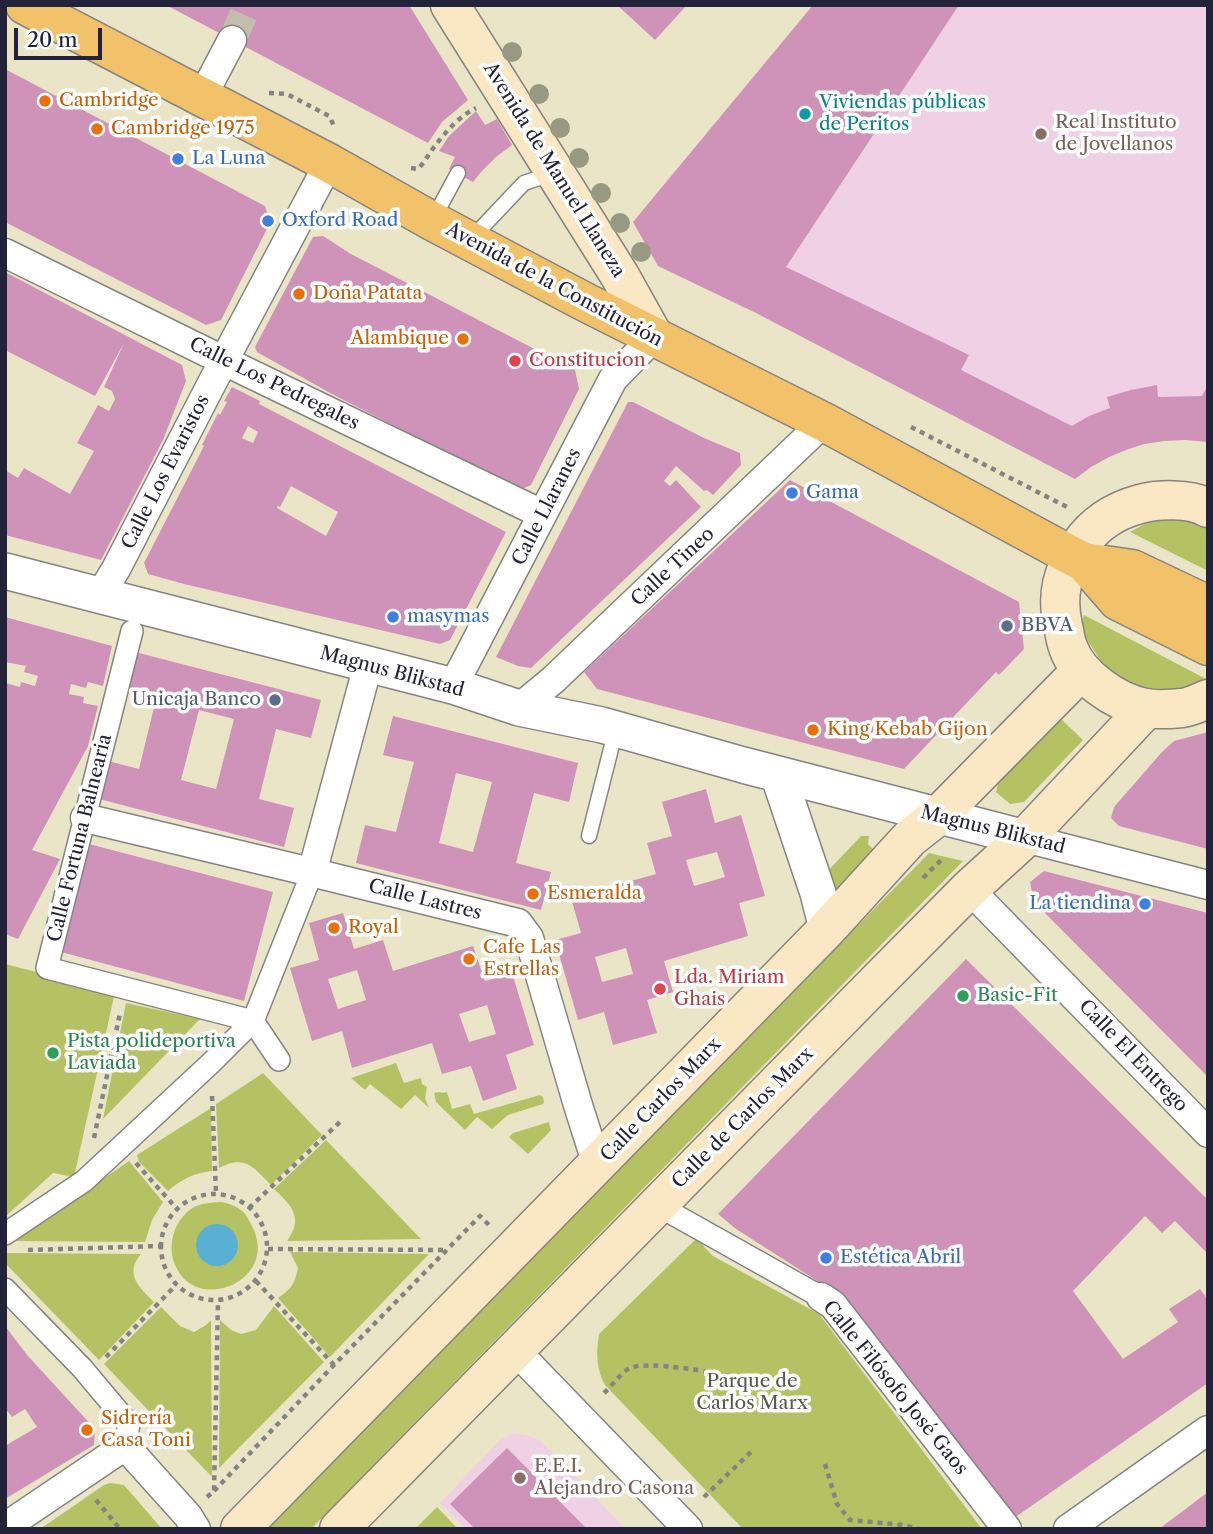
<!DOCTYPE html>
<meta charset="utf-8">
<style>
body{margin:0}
#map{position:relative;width:1213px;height:1534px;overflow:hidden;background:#ebe5c8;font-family:"Libre Caslon Text",serif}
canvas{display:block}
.frame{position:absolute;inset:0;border:7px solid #22223b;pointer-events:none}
.scale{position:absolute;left:14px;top:28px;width:88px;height:32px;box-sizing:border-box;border:4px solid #22223b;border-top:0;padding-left:9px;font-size:21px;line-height:24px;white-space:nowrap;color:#22223b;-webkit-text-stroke:5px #fff;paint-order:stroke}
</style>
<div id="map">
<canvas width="1213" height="1534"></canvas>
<div class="frame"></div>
<div class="scale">20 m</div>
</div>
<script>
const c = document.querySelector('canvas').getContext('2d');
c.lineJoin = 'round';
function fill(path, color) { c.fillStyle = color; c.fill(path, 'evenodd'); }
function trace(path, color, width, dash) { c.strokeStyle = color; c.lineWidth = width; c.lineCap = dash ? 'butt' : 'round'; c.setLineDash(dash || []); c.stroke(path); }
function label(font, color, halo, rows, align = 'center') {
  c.font = font + ' "Libre Caslon Text",serif'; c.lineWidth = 7; c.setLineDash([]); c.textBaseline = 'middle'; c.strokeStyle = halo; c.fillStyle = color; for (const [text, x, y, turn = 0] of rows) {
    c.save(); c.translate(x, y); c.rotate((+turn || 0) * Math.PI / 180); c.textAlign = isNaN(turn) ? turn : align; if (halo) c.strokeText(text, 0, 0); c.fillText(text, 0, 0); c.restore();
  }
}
fill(new Path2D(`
 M959 5H1208V442L1185 440 1164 441 1144 444 1126 450 1109 457 1091 467 1075 479 756 313Z
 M513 1433 527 1435 539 1440 553 1453 626 1529H466L440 1503 501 1439Z`), '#f0d0e5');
fill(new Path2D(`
 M1185 516 1208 526V571L1130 532 1150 521Z
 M1084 615 1208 680V682L1189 691 1155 695 1119 679 1105 667 1085 637 1081 625Z
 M1059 717 1083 740 1024 802 1010 804 996 792 1000 777Z
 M861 836H869L868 844 876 852 835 893 824 875Z
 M929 853 963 861 311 1529H265Z
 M5 964 115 992 74 1177 53 1173 5 1217Z
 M126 1003 200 1019 103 1119Z
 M396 1063 404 1083 421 1078 422 1084 427 1087 425 1098 429 1108 415 1095 401 1109 370 1084 365 1090 351 1078Z
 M263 1073 322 1135 271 1185C254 1168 245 1154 219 1168L216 1104Z
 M440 1092 442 1093 447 1092 452 1109 470 1104 474 1114 540 1095 543 1097 544 1102 543 1104 508 1115 492 1129 477 1117 465 1130 436 1102 434 1093Z
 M211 1108 212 1171C194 1173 182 1179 168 1191L139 1162 137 1155Z
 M549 1122 551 1130 528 1154 509 1137 513 1133Z
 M326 1140 421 1239 287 1241C304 1218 292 1206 274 1189Z
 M129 1161 163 1202 152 1220 145 1242 14 1241Z
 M222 1202C241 1207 245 1211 253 1228 279 1283 192 1316 174 1262 167 1242 176 1216 196 1206 205 1203 213 1202 222 1202Z
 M698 1237 705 1248 713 1256 819 1314 982 1529H743L605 1385C596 1369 596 1352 599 1334Z
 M290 1252 429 1254 330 1357 278 1298C292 1288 294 1285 298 1268Z
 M5 1253 141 1254C124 1274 139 1287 154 1302L99 1360 5 1263Z
 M274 1306 324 1362 219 1468 220 1320 231 1330 241 1334 256 1330Z
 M161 1307 180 1326 194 1332 206 1325 211 1320 212 1477 104 1364Z
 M110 1483 124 1485 162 1529H40L104 1485Z
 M437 1507 458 1529H415Z`), '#b5c264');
fill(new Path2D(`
 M196 1245a21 21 0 1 1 42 0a21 21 0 1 1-42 0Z`), '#58b0d5');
fill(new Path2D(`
 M166 5H409L468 100 442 122 428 143Z
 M617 5H687L655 40Z
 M813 5H959L786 267 969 355 961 370 1072 426 1089 416 1110 408 1107 397 1131 390 1157 385 1158 397 1202 396 1208 385V442L1185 440 1164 441 1144 444 1126 450 1109 457 1091 467 1075 479 756 313 658 266 633 222Z
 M5 69 265 206 270 223 221 320 206 325 5 222Z
 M476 111 485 125 497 119 512 145 496 157 481 172 473 182 449 169 455 157 439 151 449 136Z
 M323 236 351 254 575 370 579 389 531 485 520 490 330 393 257 352 255 347 313 237Z
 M5 272 182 365 186 381 163 440 101 560 5 535V470L18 478 24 468 70 494 94 451 77 443 98 405 109 411 115 399 112 391 104 387 124 343 95 396 5 350Z
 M232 387 260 401 259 404 506 532 450 640 440 644 184 584 148 574 144 563 204 446 202 445 218 413 220 415 227 402 224 401ZM248 426 258 432 253 443 242 438ZM291 486 338 512 326 536 277 508 278 506 280 507Z
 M628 402H633L704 438 740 453 741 465 713 495 707 490 704 491 676 466 664 481 670 486 676 480 701 507 531 668 518 666 496 657Z
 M790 480 1019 602 1024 649 999 675 996 672 904 769 597 689 584 672Z
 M5 617 112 646 103 686 88 682 86 688 71 684 69 694 84 697 83 703 98 706 88 746 32 850 60 859 18 939 5 934V683L20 687 21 682 35 686 38 676 24 672 26 666 5 662Z
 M135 652 321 700 311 738 276 729 259 799 294 808 284 847 99 799 108 761 139 769 156 699 125 691ZM199 710 234 719 216 789 181 780Z
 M393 716 578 763 569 802 534 793 516 863 551 872 541 910 356 863 365 825 396 832 414 762 383 755ZM456 773 492 782 473 852 439 843Z
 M1208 732V849L1119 826 1111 818 1114 807 1162 752 1174 741Z
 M706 789 715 823 741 815 765 896 739 903 748 936 664 961 673 992 647 1000 657 1033 613 1045 604 1012 578 1020 555 940 581 933 571 898 656 874 647 843 672 836 662 802ZM717 852 725 877 694 886 686 860ZM626 948 633 974 602 982 595 957Z
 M89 844 273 892 244 1001 61 952Z
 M1044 871 1208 913V1077L1034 902 1030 882Z
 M343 913 354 949 383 940 393 971 473 946 485 981 512 973 534 1045 506 1055 517 1089 483 1101 471 1066 442 1074 432 1043 352 1068 342 1031 312 1041 290 968 319 960 309 923ZM357 970 366 1000 338 1009 328 979ZM487 1005 496 1034 469 1042 459 1014Z
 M966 959 1208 1200V1254L1175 1221 1162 1233 1145 1216 1073 1291 1123 1359 1178 1322 1169 1309 1200 1289 1208 1300V1383L1014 1518 841 1296 736 1229 718 1214Z
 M5 1326 28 1356 95 1429 94 1445 5 1499V1446L37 1427 25 1409 12 1417 5 1408Z
 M507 1448 587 1529H475L450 1504Z
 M1208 1492V1529H1159Z`), '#cf93b9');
trace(new Path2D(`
 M232 40 248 5`), '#c3beac', 28, [28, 14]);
const service = new Path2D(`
 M432 221 458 173
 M471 239 524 183 554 173
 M589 836 616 729`);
const pedestrian = new Path2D(`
 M132 631 47 968 253 1021 279 1060
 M657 1205 821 1297
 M5 1234 84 1181 211 1063 253 1021 312 873
 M5 1289 82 1368 129 1424 125 1446`);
const minor = new Path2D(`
 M202 97 232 40
 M5 253 247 372 542 514
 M100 595 116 569 212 383 329 163
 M453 686 613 379 654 337
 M519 708 553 680 824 422
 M85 818 286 866 518 923 529 938 578 1105 597 1165
 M1025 838 1208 885
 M312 873 368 665
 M969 889 1208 1133
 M821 1297 833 1305 1007 1529
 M515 1350 688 1529
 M5 1527 125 1446 188 1516 196 1529
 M1068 1529 1208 1430`);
const tertiary = new Path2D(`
 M5 571 453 686 519 708 602 725 743 765 1025 838
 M778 774 818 893 827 929`);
const secondary = new Path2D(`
 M450 5 620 276 654 337
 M1208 508C1191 498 1158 499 1140 504 1114 511 1095 523 1080 545 1062 571 1056 595 1063 626 1065 633 1065 640 1068 647 1078 676 1115 702 1145 708 1156 710 1171 709 1182 708 1191 707 1200 702 1208 699
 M240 1529 827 929 910 838 938 816 1082 670
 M339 1529 863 996 969 889 1025 838 1147 708`);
const primary = new Path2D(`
 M25 5 329 163 432 221 585 302 824 422 1072 556 1084 562 1132 569 1208 605
 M1084 562 1118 601 1208 646`);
trace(service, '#868482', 17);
trace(pedestrian, '#868482', 24);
trace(minor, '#868482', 31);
trace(tertiary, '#868482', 38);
trace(secondary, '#868482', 41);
trace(primary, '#868482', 41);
trace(new Path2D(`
 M269 93 287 94 329 116 335 128
 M411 168 418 169C425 162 429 153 435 146 446 131 460 116 476 108
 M911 427 1067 507 1066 509
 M923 878 941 860
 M212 1096 216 1193
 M94 1138 120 1013
 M136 1163 177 1209
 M161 1247a53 53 0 1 1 106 0a53 53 0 1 1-106 0Z
 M249 1208 342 1120
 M268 1249 446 1250
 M28 1250 160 1246
 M256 1281 334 1365
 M106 1357 176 1285
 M604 1393C612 1386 619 1375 628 1369 645 1359 717 1373 737 1378
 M825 1464 837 1504 850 1520 904 1525 919 1529
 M214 1491 332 1367 480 1216 491 1227
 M207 1497 214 1491 218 1301
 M704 1497 753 1450
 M96 1500 120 1529`), '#868482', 4.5, [5, 5]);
trace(service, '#fff', 14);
trace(pedestrian, '#fff', 21);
trace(minor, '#fff', 28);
trace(tertiary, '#fff', 35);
trace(secondary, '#fae7c3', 38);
trace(primary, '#f2c26a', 38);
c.fillStyle = '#989982';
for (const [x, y] of [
 [512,52],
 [539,94],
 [560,128],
 [579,158],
 [601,193],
 [620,223],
 [641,252]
]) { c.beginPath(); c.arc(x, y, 10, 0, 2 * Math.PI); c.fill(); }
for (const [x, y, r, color] of [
 [45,101,7,"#e8710a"],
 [805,114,7,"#0f9aa8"],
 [97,129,7,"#e8710a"],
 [1041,134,7,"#8d6e63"],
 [178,159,7,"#3f7fe0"],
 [268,221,7,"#3f7fe0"],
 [299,294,7,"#e8710a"],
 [463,339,7,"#e8710a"],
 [515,361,7,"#e0444e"],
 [792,493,7,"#3f7fe0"],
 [393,617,7,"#3f7fe0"],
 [1007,626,7,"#5c6f8a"],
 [275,700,7,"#5c6f8a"],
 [813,730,7,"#e8710a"],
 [533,894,7,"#e8710a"],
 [1145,904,7,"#3f7fe0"],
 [334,928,7,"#e8710a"],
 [469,959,7,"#e8710a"],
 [660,989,7,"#e0444e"],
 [963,996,7,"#2e9e5b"],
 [53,1053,7,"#2e9e5b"],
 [826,1258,7,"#3f7fe0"],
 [87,1430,7,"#e8710a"],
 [520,1478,7,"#8d6e63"]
]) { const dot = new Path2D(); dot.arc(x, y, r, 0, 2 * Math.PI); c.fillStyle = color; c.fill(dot); trace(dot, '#fff', 2.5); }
label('19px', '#c56008', '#fff', [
 ["Cambridge",59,101],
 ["Cambridge 1975",111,129],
 ["Doña Patata",313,294],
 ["Alambique",449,339,"right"],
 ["King Kebab Gijon",827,730],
 ["Esmeralda",547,894],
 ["Royal",348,928],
 ["Cafe Las",483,948],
 ["Estrellas",483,970],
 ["Sidrería",101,1419],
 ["Casa Toni",101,1441]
], 'left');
label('19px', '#0d838f', '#fff', [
 ["Viviendas públicas",819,103],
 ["de Peritos",819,125]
], 'left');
label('19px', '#785e54', '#fff', [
 ["Real Instituto",1055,123],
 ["de Jovellanos",1055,145],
 ["E.E.I.",534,1467],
 ["Alejandro Casona",534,1489]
], 'left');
label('19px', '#366cbe', '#fff', [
 ["La Luna",192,159],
 ["Oxford Road",282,221],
 ["Gama",806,493],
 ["masymas",407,617],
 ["La tiendina",1131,904,"right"],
 ["Estética Abril",840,1258]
], 'left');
label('19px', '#22223b', '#fff', [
 ["Avenida de Manuel Llaneza",554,170,58],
 ["Avenida de la Constitución",554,285,28],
 ["Calle Los Pedregales",274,384,26],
 ["Calle Los Evaristos",166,472,-63],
 ["Calle Llaranes",547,507,-63],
 ["Calle Tineo",673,567,-43],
 ["Magnus Blikstad",392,672,15],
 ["Magnus Blikstad",993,830,14],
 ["Calle Fortuna Balnearia",80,838,-76],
 ["Calle Lastres",425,900,14],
 ["Calle El Entrego",1133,1056,46],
 ["Calle Carlos Marx",661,1100,-46],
 ["Calle de Carlos Marx",743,1118,-45],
 ["Calle Filósofo José Gaos",895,1388,51]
]);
label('19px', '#be3a42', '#fff', [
 ["Constitucion",529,361],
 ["Lda. Miriam",674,978],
 ["Ghais",674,1000]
], 'left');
label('19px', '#4e5e75', '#fff', [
 ["BBVA",1021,626],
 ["Unicaja Banco",261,700,"right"]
], 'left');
label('19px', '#27864d', '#fff', [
 ["Basic-Fit",977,996],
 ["Pista polideportiva",67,1042],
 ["Laviada",67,1064]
], 'left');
label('19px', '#555a49', '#fff', [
 ["Parque de",752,1382],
 ["Carlos Marx",752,1404]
]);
</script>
